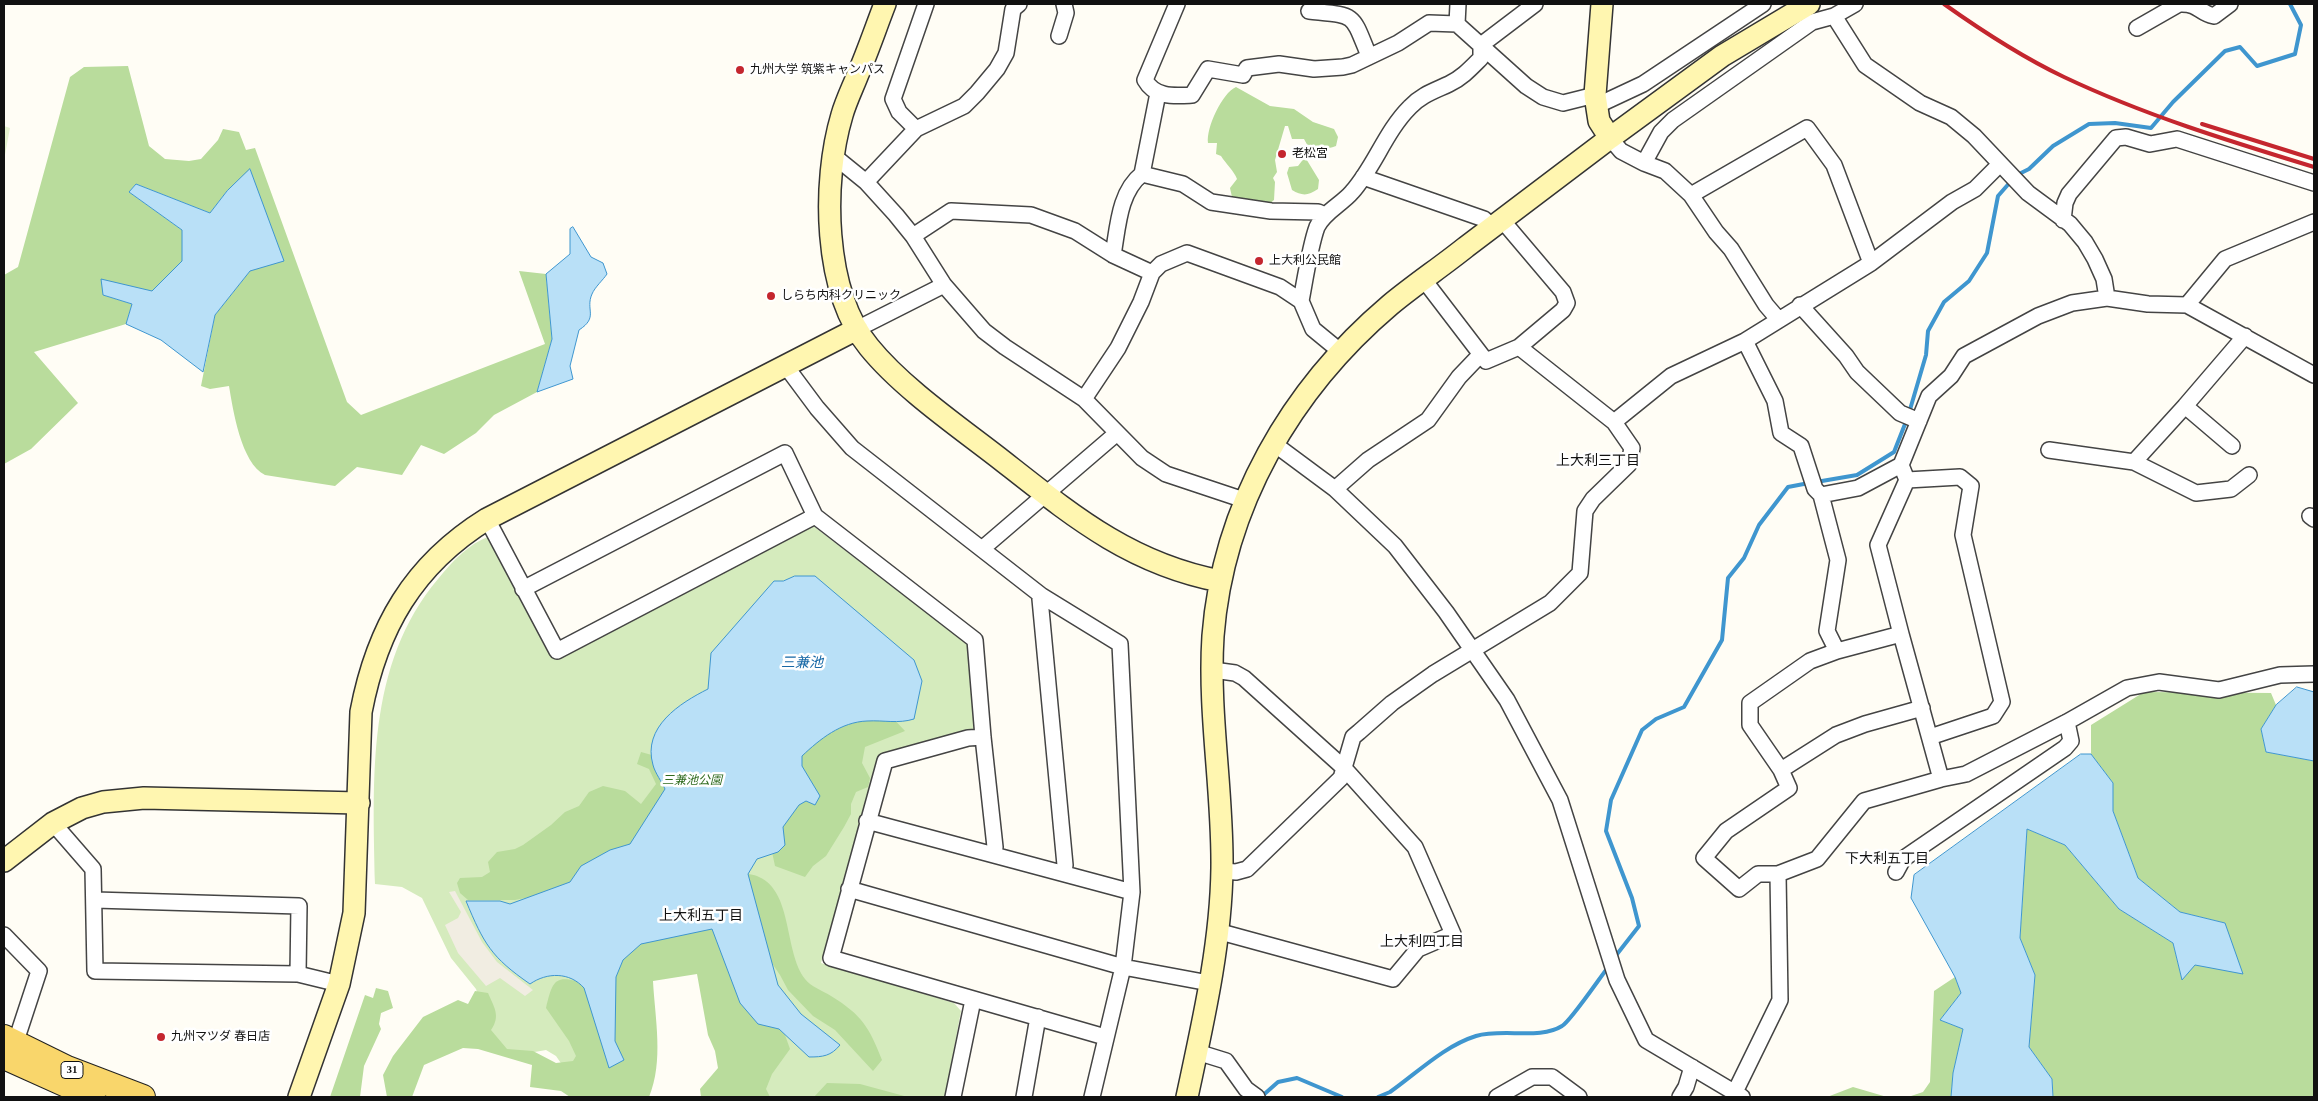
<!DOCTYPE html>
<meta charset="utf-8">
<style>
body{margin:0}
#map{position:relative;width:2318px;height:1101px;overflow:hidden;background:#fffdf5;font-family:"Times New Roman",serif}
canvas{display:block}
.frame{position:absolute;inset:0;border:5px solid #111;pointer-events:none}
</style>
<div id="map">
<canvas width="2318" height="1101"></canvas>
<div class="frame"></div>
</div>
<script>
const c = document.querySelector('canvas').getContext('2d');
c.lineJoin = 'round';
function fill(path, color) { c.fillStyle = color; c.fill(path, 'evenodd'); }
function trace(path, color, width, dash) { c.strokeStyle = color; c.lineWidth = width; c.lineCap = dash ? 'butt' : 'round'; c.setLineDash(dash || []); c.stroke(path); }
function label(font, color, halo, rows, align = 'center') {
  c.font = font + ' "Times New Roman","Noto Sans JP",serif'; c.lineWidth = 5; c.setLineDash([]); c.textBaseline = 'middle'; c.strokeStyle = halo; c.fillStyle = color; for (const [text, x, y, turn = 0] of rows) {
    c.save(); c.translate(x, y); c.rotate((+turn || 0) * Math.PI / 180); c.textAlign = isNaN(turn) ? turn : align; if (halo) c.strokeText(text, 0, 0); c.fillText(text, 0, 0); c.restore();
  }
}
fill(new Path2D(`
 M812 525 970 646 977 724 970 733 880 757 821 963 954 1003 961 1011 945 1097H752L697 955 661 958 584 1097 556 1056 546 1050 512 1056 492 1041 476 989 451 958 422 898 402 887 375 884C373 779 366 664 438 579 453 561 468 544 490 536L554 657Z`), '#d5ebbd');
fill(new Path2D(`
 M128 66 149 146 165 159 189 161 201 159 218 140 223 129 239 132 246 150 255 148 347 402 361 415 545 344 519 271 546 274 552 339 537 392 494 415 476 433 444 454 421 445 402 475 357 467 335 486 265 475C241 463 233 410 229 386L210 389 201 386 215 315 250 271 251 169 227 191 210 213 136 184 129 192 182 230V261L152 291 103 295 132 304 126 324 34 352 78 403 31 449 4 464V275L18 267 70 77 84 67Z
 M1236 87 1270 106 1294 109 1313 122 1334 129 1338 137 1336 146C1326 150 1319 148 1310 150L1304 139H1292L1288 126H1285L1275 160 1277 172 1273 178 1275 182 1274 200 1268 205 1232 197 1230 188 1237 179C1234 171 1226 164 1221 156L1216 154 1217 143H1208C1206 128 1222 93 1236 87Z
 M1305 157 1319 180 1318 189C1308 196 1302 196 1292 190L1287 173 1289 167 1298 166Z
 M2144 692 2271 693 2276 705 2261 729 2266 752 2314 761V1097H2053L2052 1079 2029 1047 2035 975 2020 938 2027 829 2065 845 2119 909 2173 943 2182 980 2225 923 2180 912 2138 878 2113 811V783L2091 754V725Z
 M887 712 905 731 865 747 862 763 870 778 868 787 856 792 851 804V814L844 827 826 856 813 866 805 877 775 866 771 847 795 762 826 727Z
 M641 752 659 757 670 793 635 846 550 893 515 900H468L460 893 457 883 460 878 482 877 490 872 488 862 497 852 515 849 523 845 551 825 565 812 579 806 589 792 603 786 625 791 641 804 656 784 649 769 637 764Z
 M740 873C746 874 754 874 759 877 793 892 784 952 805 979 810 986 823 991 831 996 862 1015 869 1027 882 1060L873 1071 835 1030 813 1016 788 990 780 975 759 944Z
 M721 922 780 1021 790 1049 772 1074 766 1089 770 1097H701L700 1089 718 1068 715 1051 708 1035 697 974 653 981C655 1019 664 1061 649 1097H570L561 1091 530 1087 532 1065 478 1049 463 1048 424 1065 412 1097H387L383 1075 393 1056 423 1017 458 1000 468 1004 475 991 488 993C494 1007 501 1016 491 1030L507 1049 533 1051 556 1063 573 1061 576 1056 569 1041 546 1008C553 979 555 974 586 984L610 973 625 944Z
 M1955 977 1961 993 1940 1020 1963 1029 1953 1073 1951 1097H1908L1923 1092 1930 1082 1934 991Z
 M376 988 388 991 393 1008 381 1013 379 1024 381 1029 364 1066 360 1097H330L365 995 373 998Z
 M827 1083 860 1084 908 1097H814Z
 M1853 1087 1887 1097H1827Z`), '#b9dc9c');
fill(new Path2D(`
 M4 126 10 128 4 160Z`), '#e6f2cf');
fill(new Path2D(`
 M455 891 482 942 497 962 533 990 525 996 500 978 486 986 458 953 445 925 458 918 461 912 449 892Z`), '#f1ede2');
const water = new Path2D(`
 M250 169 284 261 250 271 215 315 203 372 161 340 126 324 132 304 103 295 101 279 152 291 182 261V230L129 192 136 184 210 213 227 191Z
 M573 227 591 257 603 263 607 274C603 280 595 287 592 294 585 310 599 317 579 330L570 366 573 379 537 392 552 339 546 274 570 254V229Z
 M795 576H815L914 660 922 681 914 719C898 724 884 720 867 721 841 722 820 739 802 756V766L820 796 815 805 806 801 799 805 783 827 785 845 778 852 757 859 748 874 778 985 801 1014 840 1045C831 1056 823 1057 809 1057L779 1029 758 1024 740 1003 712 929 641 944 623 960 616 977 615 1041 624 1060 609 1068 584 988C570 972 547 972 530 984 491 957 484 944 466 901H500L510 904 570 882 581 866 610 850 630 844 665 789C662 782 655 773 653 765 642 727 680 703 708 689L711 653 774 581H783Z
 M2297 687 2314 692V761L2266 752 2261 729 2276 705Z
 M2081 754H2091L2113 783V811L2138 878 2180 912 2225 923 2243 974 2195 965 2182 980 2173 943 2119 909 2065 845 2027 829 2020 938 2035 975 2029 1047 2052 1079 2053 1097H1951L1953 1073 1963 1029 1940 1020 1961 993 1955 977 1911 898 1914 875Z`);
fill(water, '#b9e0f7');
trace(water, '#3f96cf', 1);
trace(new Path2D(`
 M2017 175 2029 169 2053 146 2089 124 2115 123 2151 128 2173 102 2225 51 2240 47 2257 66 2295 54 2301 25 2290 4
 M1909 413 1926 355 1928 331 1944 302 1969 281 1987 253 1998 196 2012 180
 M1816 482 1857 475 1894 452 1907 419
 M1614 958 1639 926 1632 898 1606 831 1611 800 1642 730 1656 719 1684 707 1722 640 1728 578 1744 558 1759 525 1788 487 1809 483
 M1261 1097 1278 1082 1297 1078 1342 1097
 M1378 1097 1390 1092C1417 1073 1444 1046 1476 1036 1502 1028 1540 1040 1562 1026 1570 1022 1601 976 1609 966`), '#3f96cf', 4);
const street = new Path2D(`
 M1177 4 1145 80C1155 98 1174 96 1192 95L1208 69 1243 75 1247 68 1279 64 1314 69 1343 67 1352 65 1398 43 1429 23 1457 24 1526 86 1543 97 1563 103 1595 95
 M2182 4C2199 4 2199 13 2214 16L2230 4
 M1309 11C1357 16 1351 12 1369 56
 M1834 16 1865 65 1920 103 1951 117 1974 136 2028 193 2070 224 2085 242 2095 259 2104 279 2107 298
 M1457 24 1458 4
 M2137 28 2179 4
 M1059 36 1066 13 1064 4
 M1481 45 1535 4
 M1596 106 1643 84 1763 4
 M916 129 899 112 893 99 926 4
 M1610 138 1621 151 1644 163 1661 132 1673 120 1812 22 1834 16 1855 4
 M834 156 866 182 916 129 964 106 977 93 997 69 1006 53 1013 9 1019 4
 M1644 163 1665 171 1691 195 1716 232 1731 249 1766 305 1778 319
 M1142 174 1183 184 1211 202 1271 211 1318 212 1325 215
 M1363 177 1484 219 1493 227
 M866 182 896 215 913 236 944 285 984 331 1005 347 1084 399 1142 458 1166 474 1244 500
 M1691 195 1807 128 1834 165 1871 263
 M1502 220 1563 292 1567 303 1563 310 1519 347
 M2063 220 2065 203 2069 194 2116 138 2126 137 2150 144 2177 139 2314 183
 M913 236 951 211 1031 215 1075 231 1113 255 1152 273
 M1113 255C1118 227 1119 192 1142 174L1158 93
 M1301 301C1305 280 1310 246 1317 227 1324 212 1342 204 1352 192 1375 166 1385 132 1410 107 1421 95 1434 91 1449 84 1462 78 1471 68 1481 58V45
 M1800 305 1846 356 1857 372 1900 413 1919 421
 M2187 305 2225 259 2314 222
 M857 329 944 285
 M1745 341 1775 401 1781 433 1801 446 1815 489 1821 495 1838 560 1827 631 1837 651 1810 661 1750 703V725L1781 770 1789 788 1726 831 1704 858 1739 889 1758 874H1778L1817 859 1864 801 1941 779 1966 774 2067 722 2127 688 2159 682 2219 690 2280 675 2314 674
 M785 365 817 408 852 448 1042 596 1120 644 1132 892 1123 967 1092 1097
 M1084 399 1118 348 1141 302 1152 273 1161 264 1187 253 1280 287 1301 301 1313 329 1341 352
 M2185 406 2232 446
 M1614 422 1671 376 1745 341 1871 263 1952 202 1975 189 2000 164
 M1273 443 1335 489 1395 546 1446 612 1507 700 1560 800 1617 980 1646 1040 1742 1097
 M2049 450 2134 462 2196 493 2231 489 2249 475
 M2134 462 2185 406 2245 336
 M1901 465 1929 396 1951 376 1964 356 2038 316 2072 303 2107 298 2148 304 2187 305 2314 375
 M1335 489 1368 460 1428 420 1459 377 1480 355
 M1821 495 1858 488 1901 465 1907 480 1960 477 1971 486 1963 535 2002 702 1993 716 1930 737
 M2310 516 2314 519
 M487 519 557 651 815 516
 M983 548 1117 433
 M523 589 785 453 815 516 975 640 983 737 995 847 994 855
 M1042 596 1040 599 1065 865 1064 872
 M1901 634 1878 545 1907 480
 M1837 651 1901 634 1941 779
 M1213 670 1235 673 1244 678 1344 768 1415 847 1453 934 1418 949 1393 979 1217 931
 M983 737 968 738 885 761 831 958 1105 1037
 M1781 770 1836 735 1865 724 1922 708
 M867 821 1132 892
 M53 823 93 869 95 971 298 974 339 984
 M1222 871 1236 872 1247 869 1341 778 1353 737 1359 732 1392 703 1433 674 1550 603 1580 573 1585 511 1593 499 1629 464 1632 448 1614 422 1519 347 1486 361 1424 280
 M1896 872 1903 859 2065 748 2071 741 2067 722
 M849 889 1123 967 1209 983
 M95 900 299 906 298 974
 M4 935 39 971 15 1044
 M1197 1052 1226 1061 1246 1089 1257 1097
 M1735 1092 1780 1000 1778 874
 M953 1097 973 1000
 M1024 1097 1038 1017
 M1497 1097 1532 1077H1552L1579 1097
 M1680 1097 1686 1087 1692 1067`);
const secondary = new Path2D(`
 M885 4C876 27 868 51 858 74 853 87 846 101 842 115 822 182 823 291 869 347 903 389 962 429 1004 462 1074 517 1131 564 1220 581
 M1610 138 1722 56 1809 4
 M4 861 53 823 82 808 103 802 144 798 359 803
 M299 1097 339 984 354 913 361 712C377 628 413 565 487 519L857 329
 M1187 1097C1203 1022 1221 945 1222 868 1223 791 1208 713 1213 636 1223 506 1291 389 1390 305 1414 285 1441 267 1466 247 1514 211 1562 174 1610 138L1599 121 1595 95 1602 4`);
const primary = new Path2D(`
 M4 1037 67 1068 143 1097
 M4 1057 93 1097`);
trace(street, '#444', 18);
trace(secondary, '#333', 24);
trace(primary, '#222', 26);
trace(street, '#fff', 15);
trace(secondary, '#fff6b0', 21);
trace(primary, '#f9d66b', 24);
trace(new Path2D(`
 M1944 4C1982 31 2022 57 2064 77 2144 115 2229 141 2314 167
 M2202 124 2314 159`), '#c4262e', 4);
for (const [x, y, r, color] of [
 [740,70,5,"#c4262e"],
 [1282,154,5,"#c4262e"],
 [1259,261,5,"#c4262e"],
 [771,296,5,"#c4262e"],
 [161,1037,5,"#c4262e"]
]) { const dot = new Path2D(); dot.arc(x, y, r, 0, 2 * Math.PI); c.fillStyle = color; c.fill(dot); trace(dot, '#fff', 2); }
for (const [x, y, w] of [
 [72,1070,22]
]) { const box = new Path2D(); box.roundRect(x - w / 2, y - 8.5, w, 17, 4); c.fillStyle = '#fff'; c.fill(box); trace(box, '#111', 1); }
label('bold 11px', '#111', null, [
 ["31",72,1070]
]);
label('12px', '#111', '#fff', [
 ["九州大学 筑紫キャンパス",750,70],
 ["老松宮",1292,154],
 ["上大利公民館",1269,261],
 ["しらち内科クリニック",781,296],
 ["九州マツダ 春日店",171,1037]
], 'left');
label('italic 12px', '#2f6b1f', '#fff', [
 ["三兼池公園",692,781]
]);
label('14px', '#111', '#fff', [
 ["上大利三丁目",1598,461],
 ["下大利五丁目",1887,859],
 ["上大利五丁目",701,916],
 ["上大利四丁目",1422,942]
]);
label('italic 14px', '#1768a6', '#fff', [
 ["三兼池",802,663]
]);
</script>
